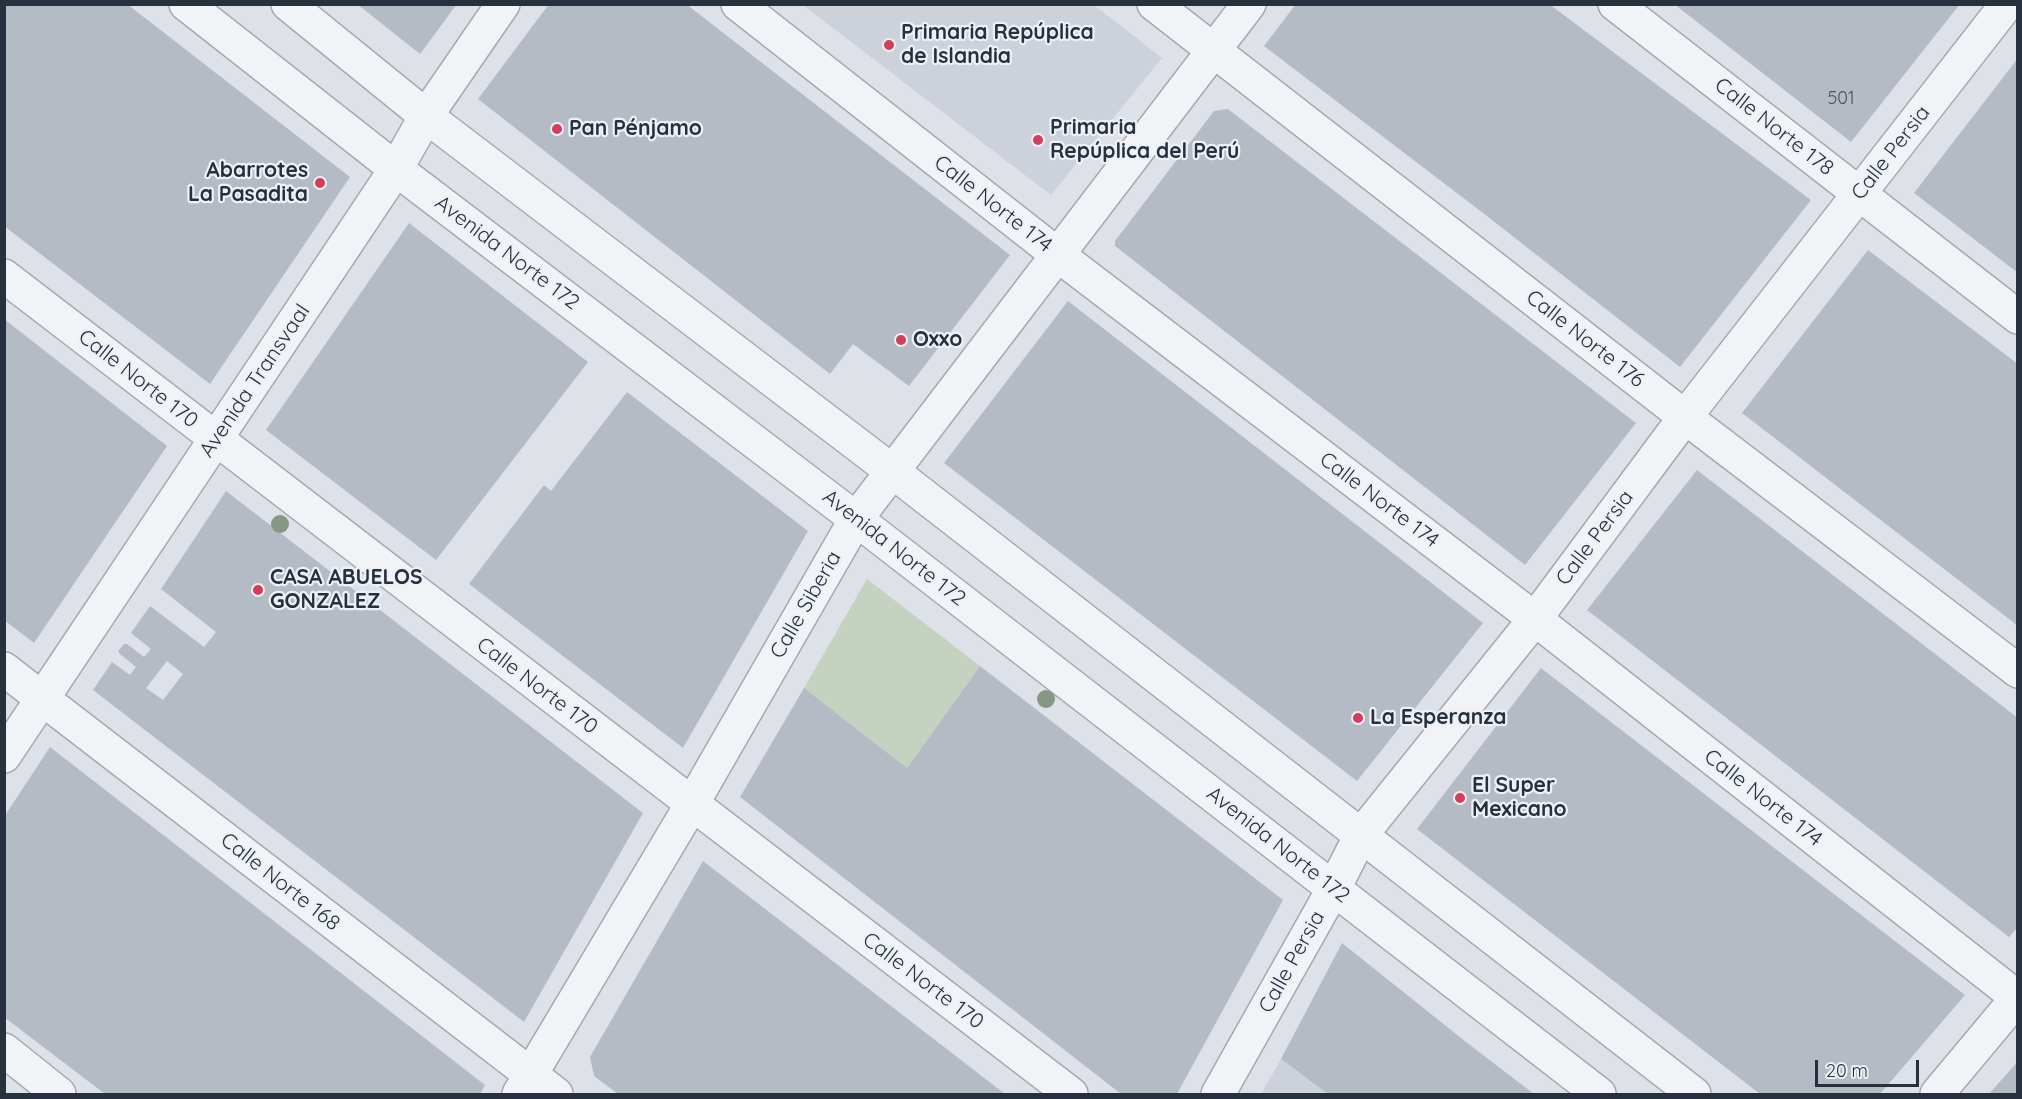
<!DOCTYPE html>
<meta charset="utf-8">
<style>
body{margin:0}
#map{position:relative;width:2022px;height:1099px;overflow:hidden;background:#dee2e8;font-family:Quicksand,sans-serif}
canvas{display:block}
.frame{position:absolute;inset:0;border:6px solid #27303f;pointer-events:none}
.scale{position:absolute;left:1815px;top:1060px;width:104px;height:27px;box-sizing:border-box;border:3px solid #27303f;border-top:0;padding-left:8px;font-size:18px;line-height:21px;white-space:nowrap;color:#27303f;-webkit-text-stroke:4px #edf1f5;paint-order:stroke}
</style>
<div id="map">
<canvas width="2022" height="1099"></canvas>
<div class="frame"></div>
<div class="scale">20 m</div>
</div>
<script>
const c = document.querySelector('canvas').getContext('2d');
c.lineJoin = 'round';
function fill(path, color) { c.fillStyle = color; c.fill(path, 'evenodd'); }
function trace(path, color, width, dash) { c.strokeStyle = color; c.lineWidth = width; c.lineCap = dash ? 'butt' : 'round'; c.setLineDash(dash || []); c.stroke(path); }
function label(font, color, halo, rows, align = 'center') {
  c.font = font + ' Quicksand,sans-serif'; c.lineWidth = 4.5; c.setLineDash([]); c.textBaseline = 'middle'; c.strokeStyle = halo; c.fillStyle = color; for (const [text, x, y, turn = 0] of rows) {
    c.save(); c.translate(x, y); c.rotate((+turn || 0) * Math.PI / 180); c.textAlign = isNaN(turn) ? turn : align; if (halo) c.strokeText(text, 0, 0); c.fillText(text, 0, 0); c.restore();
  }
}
fill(new Path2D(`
 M803 5H1094L1162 58 1051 195Z
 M1281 1059 1328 1094H1261Z`), '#ccd1da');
fill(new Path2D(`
 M867 579 980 666 907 768 804 688Z`), '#c4d2bf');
fill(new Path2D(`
 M4 4H127L350 177 210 384 4 226Z
 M357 4H457L420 54Z
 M549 4H686L1010 255 909 386 853 344 830 374 478 99Z
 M1296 4H1549L1811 200 1680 367 1483 213 1264 46Z
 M1674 4H1960L1851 142Z
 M2018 58V273L1914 193Z
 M1228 109 1636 423 1525 565 1115 246V241L1214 111Z
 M409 223 588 362 436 560 266 430Z
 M1868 250 2018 364V626L1742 413Z
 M1068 301 1483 623 1357 781 944 463Z
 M4 319 167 446 34 643 4 620Z
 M627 392 808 531 683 748 469 584 544 485 551 491Z
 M1697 470 2018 718V927L2009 937 1587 610Z
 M226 491 643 813 524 1022 93 690 112 662 130 675 136 667 120 654 118 651 124 644H127L144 657 151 649 131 633 150 606 204 647 216 632 161 589ZM167 661 183 674 163 700 146 688Z
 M980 666 1283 900 1177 1094H1121L740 797 804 688 907 768Z
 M1541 668 1965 995 1880 1094H1760L1417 829Z
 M50 747 485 1085 480 1094H105L4 1017V817Z
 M703 861 961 1060 1005 1094H618L594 1076 590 1057Z
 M1342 943 1466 1042 1534 1094H1328L1281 1059Z
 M2018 1061V1094H1989Z`), '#b5bbc5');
const minor = new Path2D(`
 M738 4 1058 255 1535 619 2018 998
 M1154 4 1685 417 2018 671
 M1615 4 2018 317
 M4 276 1071 1094
 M4 669 556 1094
 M4 1050 59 1094
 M519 1094 692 804 856 519 1249 4
 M1218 1094 1334 888 1361 835 1535 619 1685 417 2007 4
 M1937 1094 2018 997`);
const tertiary = new Path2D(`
 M186 4 396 169 856 519 1599 1094
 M288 4 426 116 892 471 1694 1094
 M4 756 396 169 426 116 503 4`);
trace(minor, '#a3a9b2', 36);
trace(tertiary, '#a3a9b2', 36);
trace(minor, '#f1f3f6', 33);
trace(tertiary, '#f1f3f6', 33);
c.fillStyle = '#859885';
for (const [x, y] of [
 [280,524],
 [1046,699]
]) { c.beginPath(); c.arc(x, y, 9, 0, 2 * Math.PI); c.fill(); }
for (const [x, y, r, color] of [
 [889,45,6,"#d13f5a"],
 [557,129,6,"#d13f5a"],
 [1038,140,6,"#d13f5a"],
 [320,183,6,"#d13f5a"],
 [901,340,6,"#d13f5a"],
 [258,590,6,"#d13f5a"],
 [1358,718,6,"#d13f5a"],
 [1460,798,6,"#d13f5a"]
]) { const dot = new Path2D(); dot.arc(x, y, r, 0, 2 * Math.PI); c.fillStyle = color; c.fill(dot); trace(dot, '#edf1f5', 2); }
label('18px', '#4a5360', null, [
 ["501",1841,99]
]);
label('bold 21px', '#27303f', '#edf1f5', [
 ["Primaria Repúplica",901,33],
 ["de Islandia",901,57],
 ["Primaria",1050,128],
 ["Repúplica del Perú",1050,152],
 ["Pan Pénjamo",569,129],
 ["Abarrotes",308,171,"right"],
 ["La Pasadita",308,195,"right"],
 ["Oxxo",913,340],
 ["CASA ABUELOS",270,578],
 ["GONZALEZ",270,602],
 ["La Esperanza",1370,718],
 ["El Super",1472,786],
 ["Mexicano",1472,810]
], 'left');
label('21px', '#27303f', '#edf1f5', [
 ["Calle Norte 178",1774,127,38],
 ["Calle Persia",1891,153,-52],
 ["Calle Norte 174",993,204,38],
 ["Avenida Norte 172",507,253,37],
 ["Calle Norte 176",1585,339,38],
 ["Calle Norte 170",138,379,38],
 ["Avenida Transvaal",255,381,-56],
 ["Calle Norte 174",1379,500,37],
 ["Calle Persia",1595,538,-53],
 ["Avenida Norte 172",894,548,38],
 ["Calle Siberia",806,605,-60],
 ["Calle Norte 170",537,686,37],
 ["Calle Norte 174",1763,798,38],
 ["Avenida Norte 172",1278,845,38],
 ["Calle Norte 168",280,882,38],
 ["Calle Persia",1292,962,-61],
 ["Calle Norte 170",923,981,37]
]);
</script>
